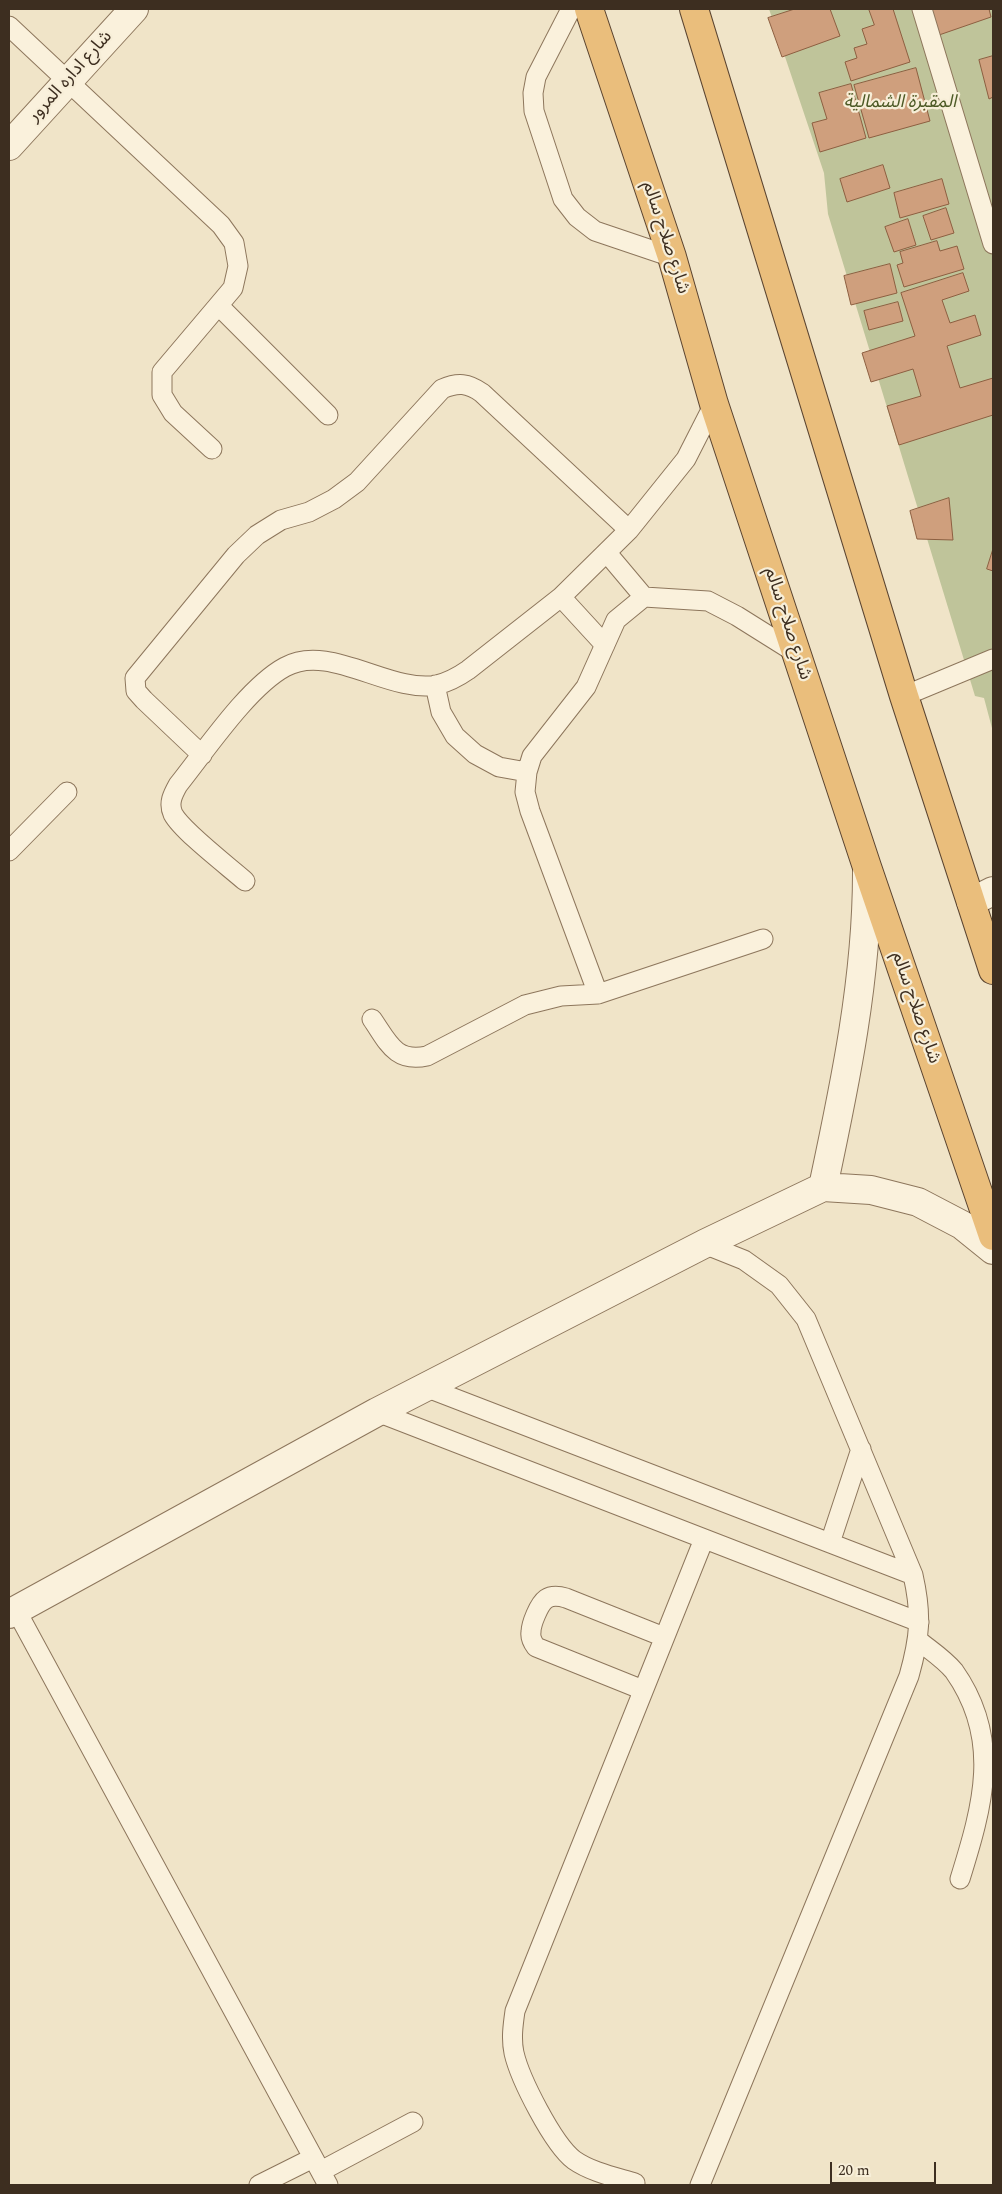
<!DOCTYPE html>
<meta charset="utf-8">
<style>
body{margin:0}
#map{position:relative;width:1002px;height:2194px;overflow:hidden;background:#f0e4c8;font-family:Spectral,serif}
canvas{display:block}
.frame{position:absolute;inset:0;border:10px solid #3d2e20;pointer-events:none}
.scale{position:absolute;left:830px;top:2162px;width:106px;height:22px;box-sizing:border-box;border:2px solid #3d2e20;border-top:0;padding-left:6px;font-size:15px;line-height:18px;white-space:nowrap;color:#3d2e20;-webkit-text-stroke:4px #f7eed8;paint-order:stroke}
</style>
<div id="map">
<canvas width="1002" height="2194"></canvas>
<div class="frame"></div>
<div class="scale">20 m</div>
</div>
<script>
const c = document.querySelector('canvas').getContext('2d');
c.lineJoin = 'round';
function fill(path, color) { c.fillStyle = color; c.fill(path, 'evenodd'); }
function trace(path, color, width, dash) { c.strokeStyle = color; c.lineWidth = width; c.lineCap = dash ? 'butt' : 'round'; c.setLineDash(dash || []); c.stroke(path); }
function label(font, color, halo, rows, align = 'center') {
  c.font = font + ' Spectral,"Noto Sans Arabic",serif'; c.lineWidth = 4.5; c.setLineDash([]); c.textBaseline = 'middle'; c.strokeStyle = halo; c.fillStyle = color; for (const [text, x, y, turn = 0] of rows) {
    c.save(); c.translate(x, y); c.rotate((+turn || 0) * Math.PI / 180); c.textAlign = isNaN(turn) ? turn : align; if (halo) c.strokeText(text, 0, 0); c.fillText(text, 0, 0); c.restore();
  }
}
fill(new Path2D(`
 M769 9H993V732L984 698 975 696 828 214 824 173Z`), '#bfc49a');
const building = new Path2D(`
 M795 9H830L840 36 782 57 768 18Z
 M869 9H893L910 62 851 81 845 62 857 58 854 48 867 44 862 29 874 25Z
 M930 9H989L991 17 939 35Z
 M993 56V97L989 99 979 60Z
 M916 68 930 121 869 138 854 85Z
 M851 84 866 138 820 152 812 123 827 119 819 93Z
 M883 165 890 188 847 202 840 179Z
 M942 179 949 204 900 218 894 193Z
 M946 208 954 233 931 240 923 216Z
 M908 219 916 245 894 252 885 227Z
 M937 241 940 251 957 246 964 269 904 287 897 265 903 263 900 252Z
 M890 264 897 293 851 305 844 276Z
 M963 273 969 291 942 300 950 323 975 315 981 335 947 346 960 388 993 378V415L899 445 887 406 921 396 913 369 871 382 862 353 915 336 901 293Z
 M898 302 903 321 869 330 864 311Z
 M949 498 953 540 917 539 910 511Z
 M993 549V571L987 569Z`);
fill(building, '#cf9f7d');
trace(building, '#8d5f41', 1);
const service = new Path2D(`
 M571 9 536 77 533 93 534 111 563 199 577 217 595 231 672 257
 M922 9 993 244
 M9 26 221 225 234 243 238 266 233 288 162 372V395L173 413 212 449
 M219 306 328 415
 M607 553 644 597
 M561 597 605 645
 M435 685 441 712 455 736 475 754 499 767 527 772
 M904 696 993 659
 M202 755 144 700 136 691 135 678 236 555 257 535 281 520 309 512 334 499 357 482 442 389C458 382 468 383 482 393L629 530
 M9 851 67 792
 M245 881C228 866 182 831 173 814 168 803 173 794 178 785 206 750 248 687 285 667 329 642 390 694 437 685 448 682 458 677 468 670L561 597 629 530 686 459 714 404
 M598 994 530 811 525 792 527 772 532 756 586 687 616 620 644 597 708 601 737 616 796 653
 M372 1019C388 1042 395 1063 427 1056L525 1005 561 996 598 994 763 939
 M425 1387 913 1575
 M377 1412 919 1622
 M830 1543 861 1449
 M16 1610 328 2185
 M919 1641C930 1650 944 1659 954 1671 1002 1739 983 1805 960 1879
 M643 1690 536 1647C533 1643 530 1638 531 1632 531 1624 539 1604 546 1599 552 1595 559 1596 566 1598L664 1637
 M321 2171 413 2122
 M635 2183C615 2177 591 2172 574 2160 553 2144 520 2079 514 2053 511 2039 513 2025 515 2011L704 1539
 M259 2185 313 2158
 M700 2185 909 1676C920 1637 922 1615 913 1575L806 1319 779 1285 744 1260 704 1244`);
const minor = new Path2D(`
 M9 146 134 9
 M971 902 993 891
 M823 1187C845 1084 867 979 867 873
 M9 1614 377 1412 704 1244 823 1187 871 1190 918 1202 962 1225 993 1250`);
const trunk = new Path2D(`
 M589 9 672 257 714 404 867 867 993 1236
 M694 9 904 696 993 970`);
trace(service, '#8d765c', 21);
trace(minor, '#8d765c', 30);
trace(trunk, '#5b4430', 30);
trace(service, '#faf1dc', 19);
trace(minor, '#faf1dc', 28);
trace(trunk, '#eabe7c', 28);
label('18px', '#3d2e20', '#f7eed8', [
 ["شارع اداره المرور",71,77,-48],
 ["شارع صلاح سالم",665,238,72],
 ["شارع صلاح سالم",787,624,72],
 ["شارع صلاح سالم",915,1008,71]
]);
label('italic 18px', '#4d5a26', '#f7eed8', [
 ["المقبرة الشمالية",900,103]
]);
</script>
